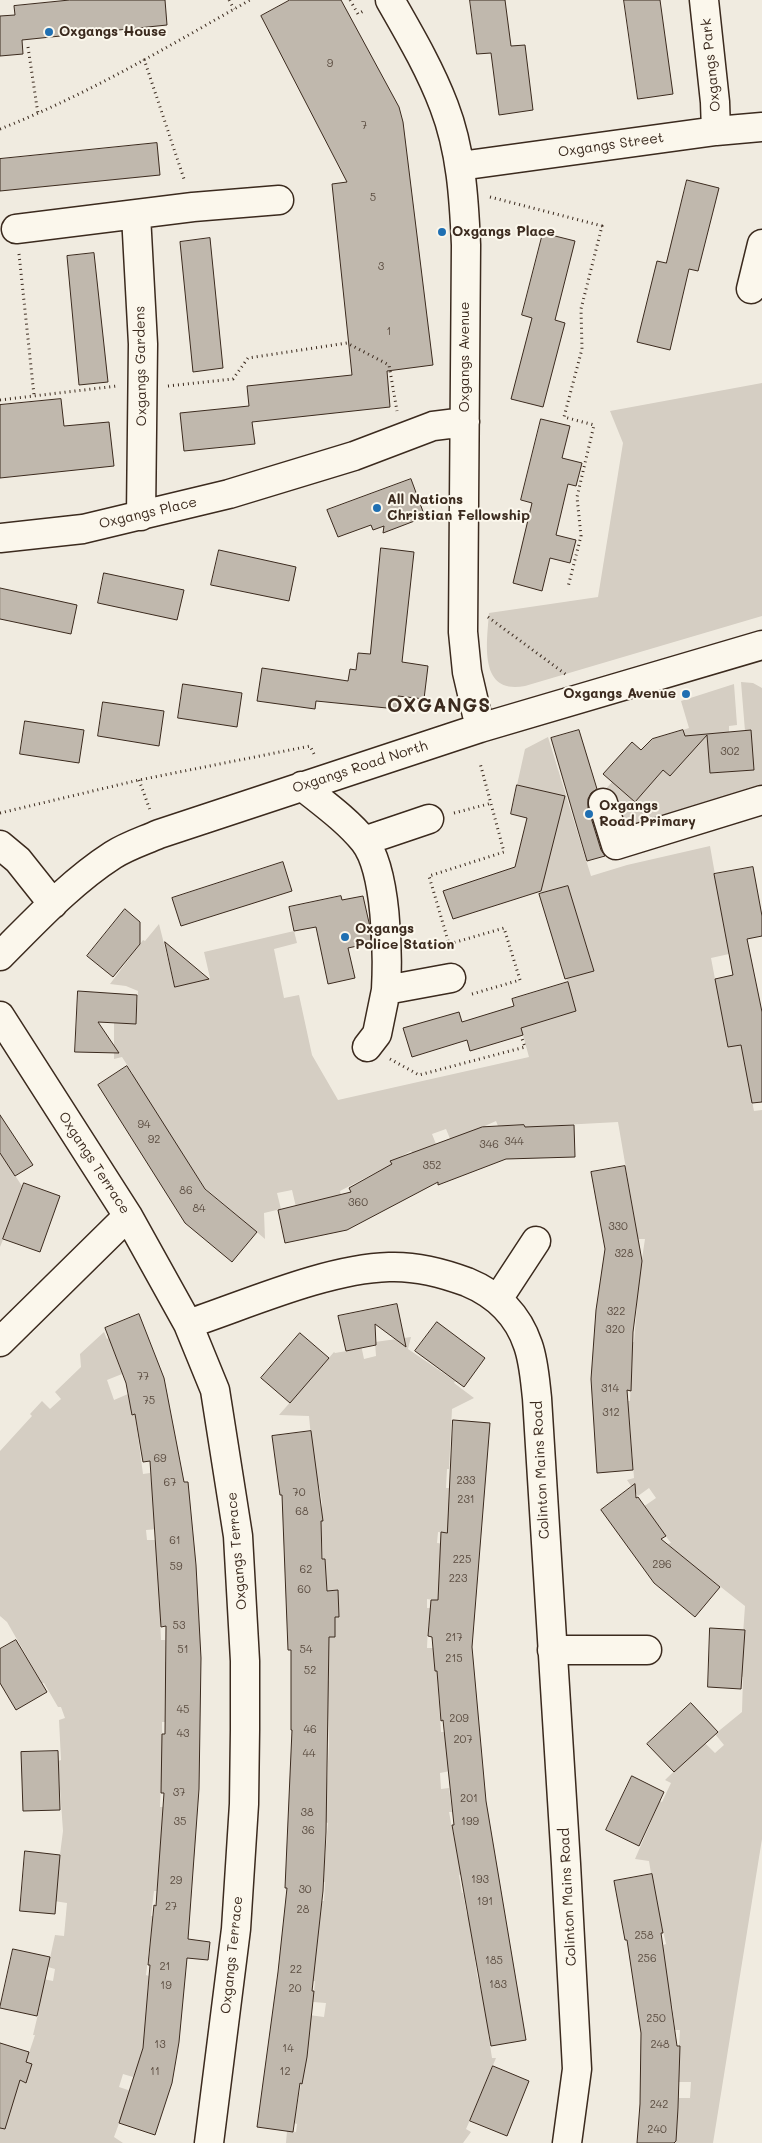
<!DOCTYPE html>
<style>
body{margin:0}
canvas{display:block;background:#f0ebe0}
</style>
<canvas width="762" height="2143"></canvas>
<script>
const c = document.querySelector('canvas').getContext('2d');
c.lineJoin = 'round';
function fill(path, color) { c.fillStyle = color; c.fill(path, 'evenodd'); }
function trace(path, color, width, dash) { c.strokeStyle = color; c.lineWidth = width; c.lineCap = dash ? 'butt' : 'round'; c.setLineDash(dash || []); c.stroke(path); }
function label(font, color, halo, rows, align = 'center') {
  c.font = font + ' Mali,sans-serif'; c.lineWidth = 4; c.setLineDash([]); c.textBaseline = 'middle'; c.strokeStyle = halo; c.fillStyle = color; for (const [text, x, y, turn = 0] of rows) {
    c.save(); c.translate(x, y); c.rotate((+turn || 0) * Math.PI / 180); c.textAlign = isNaN(turn) ? turn : align; if (halo) c.strokeText(text, 0, 0); c.fillText(text, 0, 0); c.restore();
  }
}
fill(new Path2D(`
 M762 383V616L525 686C478 695 487 642 489 613L598 597 623 443 610 411Z
 M741 682 753 683 762 688V793L618 839 604 791 612 782 635 802 663 770 670 776 690 754 683 730 689 728 681 701 734 684 737 725 729 726V732L707 734 710 773 754 770 745 731Z
 M548 737 591 876 627 865 710 846 729 954 711 958 728 1047 741 1045 754 1111 762 1110V1839L713 2143H674L676 2141 679 2098H690L691 2082H677L680 2030H675L672 2004H669L663 1945 666 1944 661 1922H659L649 1861 635 1859 660 1801 662 1802 671 1783 665 1780 704 1742 715 1753 724 1745 715 1734 742 1712 743 1677 740 1676 745 1606 712 1580 711 1582 668 1544 671 1543 643 1507 656 1498 649 1488 638 1496 627 1480 634 1478 628 1401H630L632 1342H634L637 1305H635L645 1239H638L618 1122 525 1127 524 1125 498 1126 496 1121 451 1141 446 1129 432 1134 436 1144 413 1153 411 1151 391 1162 392 1164 340 1191 341 1195 296 1207 292 1190 277 1193 281 1209 264 1213 265 1239 205 1188 131 1076 133 1074 122 1057 114 1059V1023L136 1024 138 991 126 986 110 984 143 940 145 941 159 924 175 987 210 978 204 952 294 931 297 943 274 949 284 998 299 995 312 1055 338 1100 529 1057 521 1028 576 1011 567 979 594 970 568 886 542 894 532 862 548 792 517 785 525 749Z
 M0 1153 22 1186 19 1194 21 1195 0 1247Z
 M104 1332 107 1339 109 1338 122 1374 107 1380 114 1400 128 1394 132 1414H135L143 1474 150 1473 158 1529 146 1530 147 1540H157V1577H159L161 1616 160 1617 161 1640H165V1662H168L167 1698 165 1699V1722H162L163 1782H161L160 1807H163L157 1891H154L151 1916H153L146 1975 149 1976 147 1995 149 1996 142 2055 133 2077 123 2074 119 2087 131 2091 114 2137 123 2143H0V2121L7 2122 18 2080 26 2083 32 2064 26 2062 35 2035H33L40 2006 38 2005 43 1979 53 1981 55 1969 48 1967 55 1935 64 1936 67 1903 54 1901 63 1831 58 1761 61 1760 59 1720 65 1718 61 1707H58L44 1683H42L7 1622 0 1616V1451L32 1416 30 1414 42 1401 50 1409 61 1399 55 1392 81 1367 80 1354Z
 M411 1337 408 1349 455 1381 454 1383 474 1398 452 1409 449 1469H447L446 1488H449L448 1533 438 1532 437 1543 447 1544 440 1567 439 1601 427 1599V1608H439L428 1626 427 1648H433L435 1671H437L441 1732H444L450 1771 440 1773 441 1789 449 1788 452 1812H449L461 1874 459 1875 462 1893H463L467 1915H469L477 1975 491 2031 488 2032 492 2058H496L488 2077 490 2078 476 2112 474 2111 466 2129 471 2132 463 2143H286L287 2131 296 2132 297 2124 294 2123 307 2051 309 2015 324 2017 326 2003 313 2002 315 1981H313L322 1901H324L325 1882H323L328 1823 325 1822 329 1744 327 1682 329 1681V1658L323 1637 335 1617 339 1616 338 1590 322 1591 325 1559H323L321 1521H322V1502L318 1480H315L309 1416 279 1415 334 1352 335 1353 358 1349 361 1345 364 1359 376 1356 375 1342Z`), '#d5cec3');
const building = new Path2D(`
 M70 0H165L167 25 22 40 23 54 0 56V16L15 15 14 6Z
 M290 0H341L399 107 403 122 433 365 387 371 390 407 252 422 255 444 184 451 180 413 249 406 247 386 352 375 332 184 347 182 261 16Z
 M470 0H505L511 46 525 45 533 110 499 115 491 53 477 54Z
 M624 0H660L673 94 638 99Z
 M157 143 160 175 0 191V159Z
 M687 180 719 188 698 271 689 269 670 350 637 342 657 261 666 263Z
 M543 233 575 241 555 320 565 323 543 407 511 399 532 318 522 315Z
 M210 238 223 368 193 372 180 242Z
 M94 253 108 382 79 385 67 256Z
 M61 399 64 426 109 422 114 466 0 478V405Z
 M541 419 570 426 562 458 582 463 576 486 568 484 556 535 576 540 570 563 550 558 542 591 513 583 532 503 521 500Z
 M411 479 425 517 383 533 384 526 373 530 371 525 338 537 327 510Z
 M381 548 414 552 402 662 428 666 424 699 398 696 397 709 316 701 315 709 257 701 262 668 348 681 350 669 356 670 358 653 370 654Z
 M219 550 296 567 289 601 211 585Z
 M104 573 184 590 177 620 98 603Z
 M0 588 77 605 71 634 0 619Z
 M183 684 242 693 237 727 178 718Z
 M103 702 164 711 159 746 98 736Z
 M25 721 84 730 79 763 20 754Z
 M579 730 597 789 591 793 588 799V808L601 850 605 856 587 861 551 738Z
 M683 730 685 736 751 730 754 770 710 773 707 735 670 776 663 770 635 802 603 774 632 742 641 750 652 739Z
 M517 785 565 796 541 891 453 919 443 891 515 867 527 818 511 814Z
 M283 862 292 891 181 926 172 898Z
 M753 867 762 916V936L747 939 762 1012V1102L752 1103 741 1045 728 1047 715 979 733 975 714 874Z
 M568 886 594 971 565 979 539 894Z
 M341 896 342 900 363 896 370 927 371 943 348 948 355 978 328 984 316 927 294 931 289 907Z
 M125 909 140 922V944L113 977 87 956Z
 M165 942 209 979 175 987Z
 M568 982 576 1011 521 1028 523 1035 470 1051 467 1040 412 1057 403 1028 459 1012 462 1022 514 1006 512 999Z
 M78 991 137 995 136 1024 98 1022 119 1053 75 1052Z
 M127 1066 205 1189 257 1232 232 1262 185 1223 98 1085Z
 M0 1115 33 1165 15 1176 0 1153Z
 M524 1125 525 1127 574 1125 575 1157 506 1159 438 1185V1182L347 1230 285 1243 278 1210 351 1192 349 1188 392 1164 390 1161 482 1127Z
 M625 1166 642 1261 633 1332 631 1391 627 1390 633 1470 597 1473 591 1379 596 1310 605 1249 591 1172Z
 M24 1183 60 1196 40 1252 3 1239Z
 M397 1304 406 1347 375 1324 376 1345 346 1351 338 1316Z
 M139 1314 164 1378 184 1482H188L196 1565 201 1658 199 1789 188 1939 210 1942 208 1960 187 1958 179 2042 172 2083 155 2135 119 2123 143 2048 150 1965H148L154 1905 156 1906 164 1793H161L162 1734H165L166 1626 161 1627 150 1461 143 1462 135 1414 132 1415 126 1383 105 1328Z
 M437 1322 485 1358 464 1387 415 1351Z
 M300 1333 329 1358 290 1403 261 1378Z
 M453 1420 490 1423 472 1647 486 1801 526 2040 491 2046 452 1825H454L443 1720 441 1721 437 1671H435L432 1637 428 1636 431 1600H438L441 1532 447 1533Z
 M311 1431 323 1521H321L322 1559H325L327 1591 338 1590 339 1617H335V1637H329L326 1832 323 1891 312 1991H314L307 2057 302 2084 300 2083 293 2132 257 2127 278 1972 287 1888H285L292 1730H291V1650H288L282 1495H280L272 1436Z
 M635 1484 636 1498 638 1497 666 1536 661 1539 720 1587 695 1617 654 1583 601 1510Z
 M710 1628 745 1630 741 1689 708 1687Z
 M16 1640 47 1692 16 1710 0 1683V1649Z
 M691 1703 718 1732 674 1772 647 1744Z
 M58 1751 60 1810 23 1811 21 1752Z
 M632 1776 664 1792 639 1846 606 1830Z
 M25 1851 60 1855 55 1914 20 1911Z
 M652 1874 663 1933H661L677 2046H680L678 2108 676 2141 674 2143H637L640 2104 641 2033 627 1940H625L614 1881Z
 M13 1949 50 1957 37 2016 0 2008Z
 M0 2043 29 2052 26 2062 32 2064 26 2083 20 2080 5 2129 0 2128Z
 M493 2066 529 2081 507 2136 470 2121Z`);
fill(building, '#c0b8ad');
trace(building, '#3b2a1e', 1);
const minor = new Path2D(`
 M390 0C410 35 430 69 444 106 461 150 464 198 466 245L463 632 467 672 480 728
 M704 0 715 102 716 131
 M460 166 716 131 762 127
 M136 215 143 344 141 516
 M16 229 193 207 279 200
 M751 289 762 244
 M0 538 83 529 229 494 354 456 433 426 465 422
 M302 786C323 803 347 820 364 841 387 870 388 954 386 990
 M603 803 616 845 762 800
 M364 841 429 819
 M0 845 18 860 53 904
 M0 956C35 921 71 882 113 855 127 846 143 841 159 834L480 728 762 645
 M0 1016 128 1216 188 1324 215 1390 238 1536 245 1661V1730L244 1804 236 1929 209 2143
 M367 1047 377 1034 386 990 451 978
 M498 1299 536 1241
 M188 1324C248 1304 326 1269 389 1267 414 1266 443 1273 467 1282 496 1294 518 1315 528 1345 534 1362 535 1381 537 1398L566 1864 577 2069 567 2143
 M0 1342 128 1216
 M552 1650H647`);
trace(minor, '#3b2a1e', 31);
trace(new Path2D(`
 M229 0 234 9
 M350 0 358 14 365 10
 M28 47 38 114
 M144 59 185 182
 M0 129C87 95 169 46 250 0
 M490 197 602 226 581 309 582 349 564 417 594 425 577 497 581 536 568 587
 M19 254 34 395
 M168 386 233 379 248 358 347 343 389 365 397 411
 M0 400 117 386
 M488 617 568 676
 M139 780 150 810
 M0 813 139 780 310 746 315 756
 M454 813 492 803
 M472 994 520 980 504 928 449 944 429 876 504 852 480 763
 M390 1059 419 1075 525 1047 521 1036`), '#3b2a1e', 3, [1, 4]);
trace(minor, '#fbf7ec', 28);
for (const [x, y, r, color] of [
 [49,32,5,"#1f6fb2"],
 [442,232,5,"#1f6fb2"],
 [377,508,5,"#1f6fb2"],
 [686,694,5,"#1f6fb2"],
 [589,814,5,"#1f6fb2"],
 [345,937,5,"#1f6fb2"]
]) { const dot = new Path2D(); dot.arc(x, y, r, 0, 2 * Math.PI); c.fillStyle = color; c.fill(dot); trace(dot, '#fbf7ec', 2); }
label('11px', '#5c4e42', null, [
 ["9",330,64],
 ["7",364,126],
 ["5",373,198],
 ["3",381,267],
 ["1",389,332],
 ["302",730,752],
 ["94",144,1125],
 ["92",154,1140],
 ["344",514,1142],
 ["346",489,1145],
 ["352",432,1166],
 ["86",186,1191],
 ["360",358,1203],
 ["84",199,1209],
 ["330",618,1227],
 ["328",624,1254],
 ["322",616,1312],
 ["320",615,1330],
 ["77",143,1377],
 ["314",610,1389],
 ["75",149,1401],
 ["312",611,1413],
 ["69",160,1459],
 ["233",466,1481],
 ["67",170,1483],
 ["70",299,1493],
 ["231",466,1500],
 ["68",302,1512],
 ["61",175,1541],
 ["225",462,1560],
 ["296",662,1565],
 ["59",176,1567],
 ["62",306,1570],
 ["223",458,1579],
 ["60",304,1590],
 ["53",179,1626],
 ["217",454,1638],
 ["51",183,1650],
 ["54",306,1650],
 ["215",454,1659],
 ["52",310,1671],
 ["45",183,1710],
 ["209",459,1719],
 ["46",310,1730],
 ["43",183,1734],
 ["207",463,1740],
 ["44",309,1754],
 ["37",179,1793],
 ["201",469,1799],
 ["38",307,1813],
 ["35",180,1822],
 ["199",470,1822],
 ["36",308,1831],
 ["193",480,1880],
 ["29",176,1881],
 ["30",305,1890],
 ["191",485,1902],
 ["27",171,1907],
 ["28",303,1910],
 ["258",644,1936],
 ["256",647,1959],
 ["185",494,1961],
 ["21",165,1967],
 ["22",296,1970],
 ["183",498,1985],
 ["19",166,1986],
 ["20",295,1989],
 ["250",656,2019],
 ["13",160,2045],
 ["248",660,2045],
 ["14",288,2049],
 ["11",155,2072],
 ["12",285,2072],
 ["242",659,2105],
 ["240",657,2130]
]);
label('bold 14px', '#3b2a1e', '#fbf7ec', [
 ["Oxgangs House",59,32],
 ["Oxgangs Place",452,232],
 ["All Nations",387,500],
 ["Christian Fellowship",387,516],
 ["Oxgangs Avenue",676,694,"right"],
 ["Oxgangs",599,806],
 ["Road Primary",599,822],
 ["Oxgangs",355,929],
 ["Police Station",355,945]
], 'left');
label('14px', '#3b2a1e', '#fbf7ec', [
 ["Oxgangs Park",711,65,-96],
 ["Oxgangs Street",611,145,-8],
 ["Oxgangs Avenue",465,357,-90],
 ["Oxgangs Gardens",141,366,-91],
 ["Oxgangs Place",148,513,-13],
 ["Oxgangs Road North",360,767,-18],
 ["Oxgangs Terrace",94,1163,57],
 ["Colinton Mains Road",541,1470,-93],
 ["Oxgangs Terrace",237,1551,-95],
 ["Colinton Mains Road",568,1897,-93],
 ["Oxgangs Terrace",232,1955,-84]
]);
c.letterSpacing = '1px';
label('bold 19px', '#3b2a1e', '#fbf7ec', [
 ["OXGANGS",439,706]
]);
c.letterSpacing = '0px';
</script>
